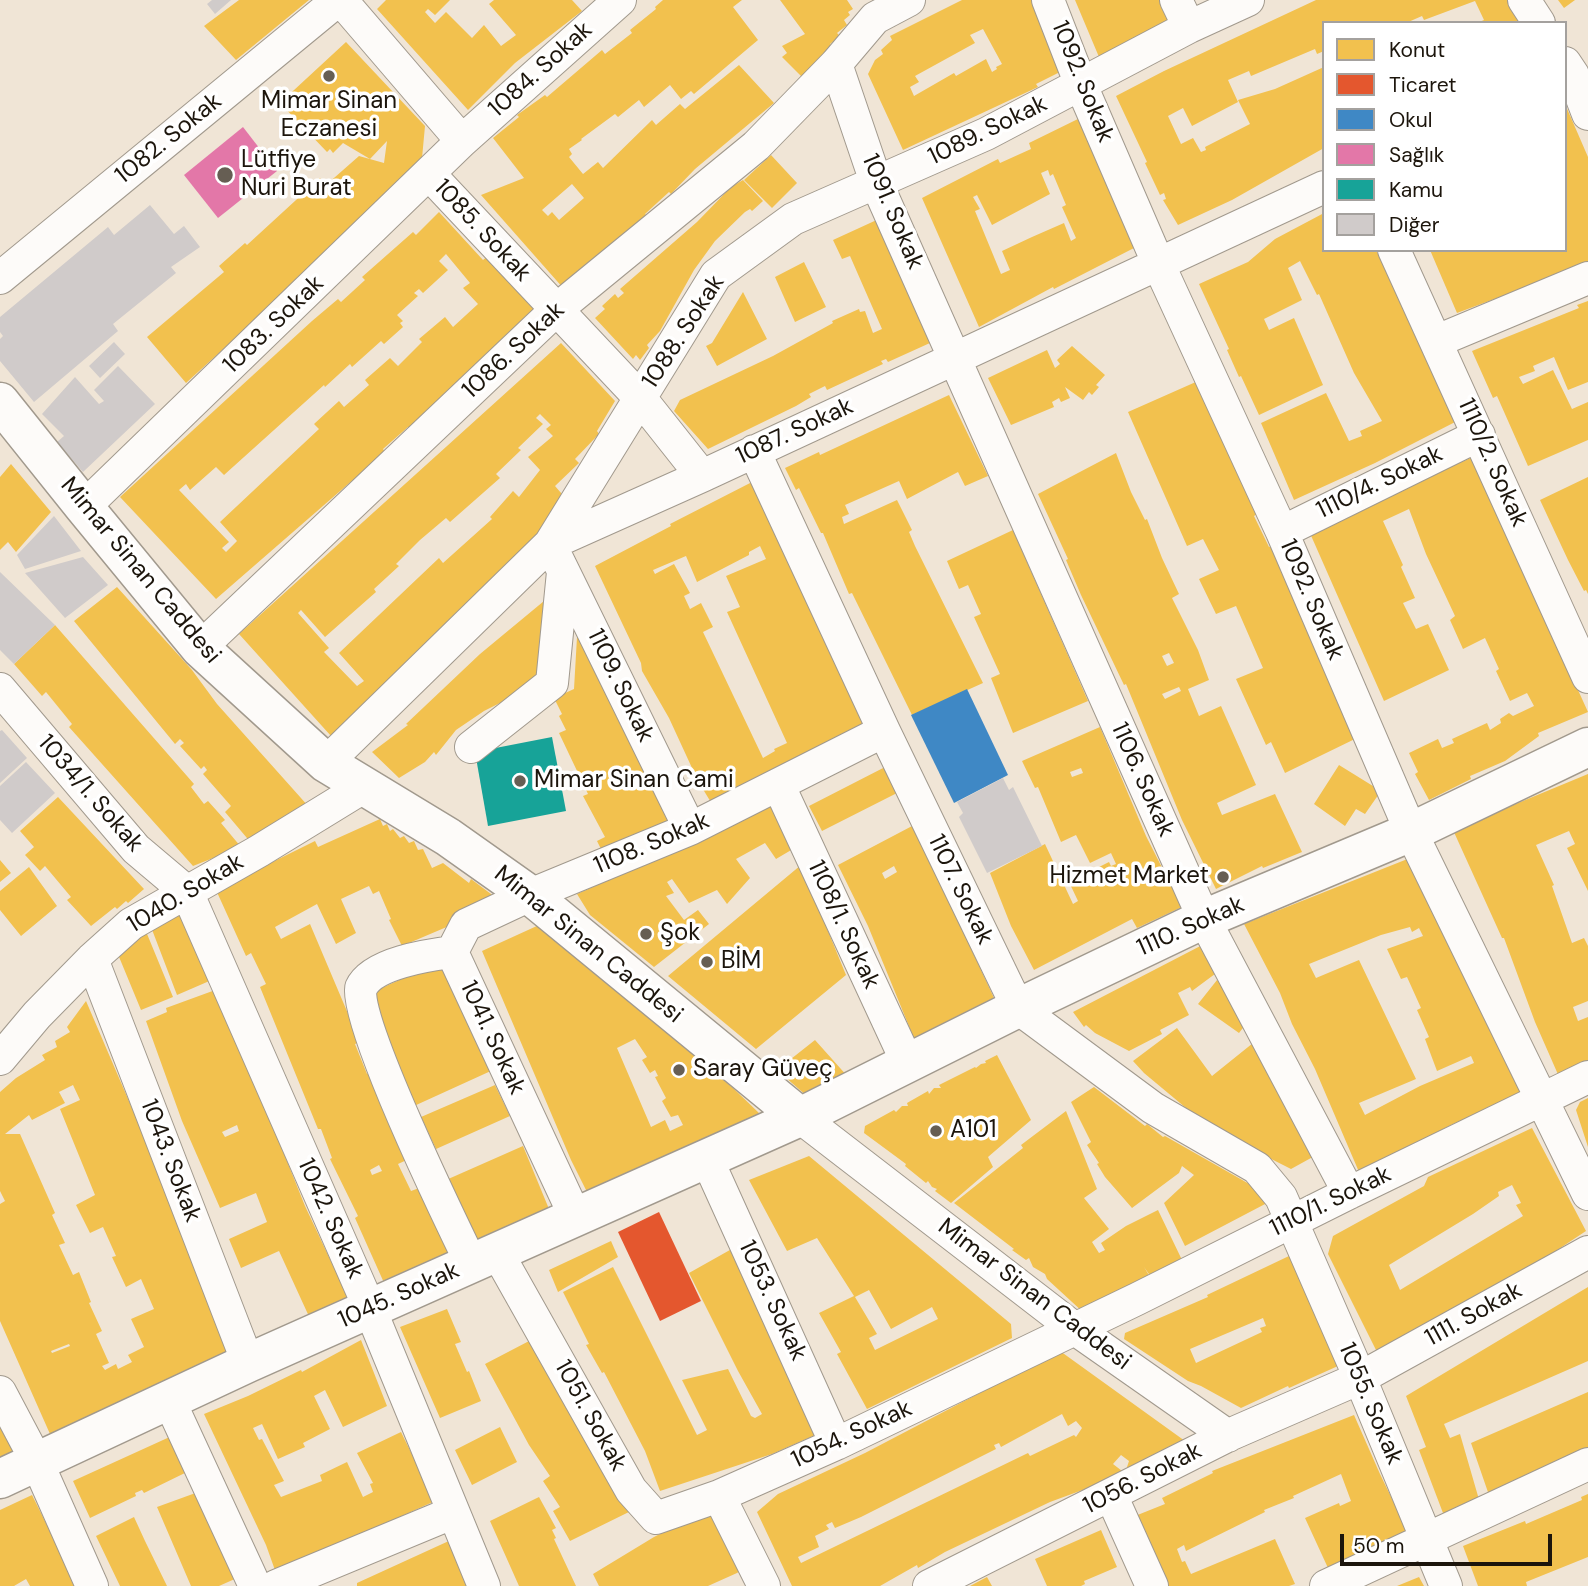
<!DOCTYPE html>
<meta charset="utf-8">
<style>
body{margin:0}
#map{position:relative;width:1588px;height:1586px;overflow:hidden;background:#f0e5d6;font-family:"DM Sans",sans-serif}
canvas{display:block}
.legend{position:absolute;left:1322px;top:21px;width:245px;height:231px;box-sizing:border-box;background:#fff;border:2px solid #a4a19e;margin:0;padding:9px 12px;list-style:none;font-size:21px;color:#1c150c}
.legend li{display:flex;align-items:center;gap:14px;height:35px}
.legend b{width:35px;border:2px solid #a4a19e}
.scale{position:absolute;left:1340px;top:1534px;width:212px;height:32px;box-sizing:border-box;border:4px solid #1c150c;border-top:0;padding-left:9px;font-size:21px;line-height:24px;white-space:nowrap;color:#1c150c;-webkit-text-stroke:5px #fff;paint-order:stroke}
</style>
<div id="map">
<canvas width="1588" height="1586"></canvas>
<ul class="legend">
<li><b style="height:19px;background:#f2c14e"></b>Konut</li>
<li><b style="height:19px;background:#e4572e"></b>Ticaret</li>
<li><b style="height:19px;background:#3f88c5"></b>Okul</li>
<li><b style="height:19px;background:#e377a8"></b>Sağlık</li>
<li><b style="height:19px;background:#17a398"></b>Kamu</li>
<li><b style="height:19px;background:#d0cbca"></b>Diğer</li>
</ul>
<div class="scale">50 m</div>
</div>
<script>
const c = document.querySelector('canvas').getContext('2d');
c.lineJoin = 'round';
function fill(path, color) { c.fillStyle = color; c.fill(path, 'evenodd'); }
function trace(path, color, width, dash) { c.strokeStyle = color; c.lineWidth = width; c.lineCap = dash ? 'butt' : 'round'; c.setLineDash(dash || []); c.stroke(path); }
function label(font, color, halo, rows, align = 'center') {
  c.font = font + ' "DM Sans",sans-serif'; c.lineWidth = 7; c.setLineDash([]); c.textBaseline = 'middle'; c.strokeStyle = halo; c.fillStyle = color; for (const [text, x, y, turn = 0] of rows) {
    c.save(); c.translate(x, y); c.rotate((+turn || 0) * Math.PI / 180); c.textAlign = isNaN(turn) ? turn : align; if (halo) c.strokeText(text, 0, 0); c.fillText(text, 0, 0); c.restore();
  }
}
fill(new Path2D(`
 M239 0H309L236 60 204 26Z
 M386 0H450L435 15 428 9 425 12 435 23 446 12 472 38 484 25 501 46 516 35 489 4 494 0H572L582 11 515 63 468 110 377 9Z
 M663 0H742L733 7 758 40 694 94 691 91 681 99 670 85 644 107 639 100 618 117 615 114 581 139 582 140 569 149 572 154 569 157 583 174 598 162 603 168 652 120 656 125 680 104 685 109 739 65 774 103 695 169 671 194 669 192 645 214 647 216 594 260 564 289 481 195 524 178 493 138 519 117 517 115 545 95 547 97 602 50 605 54 632 33 630 30 656 9 655 7ZM572 184 584 198 559 220 552 212 548 216 542 210Z
 M780 0H847L853 9 848 12 850 15 844 20 847 25 837 33 840 36 830 44 833 47 803 78 782 57 787 53 782 46 805 34Z
 M962 0H1032L1062 71 1036 84 1038 87 903 150 868 74 875 60 883 54 881 50 892 40 890 36ZM983 29 1002 64 996 67 997 69 992 72 986 59 956 76 954 73 914 96 910 87 919 82 915 76 975 43 970 35Z
 M1075 0H1170L1181 22 1099 57Z
 M1316 0H1515L1532 23H1477L1484 20 1475 1 1424 20 1422 16 1406 23H1324V51L1317 54 1315 49 1251 76 1249 71 1228 80 1238 102 1192 126 1183 108 1168 116 1181 144 1193 138 1201 152 1206 150 1205 147 1250 124 1238 100 1275 89 1324 67V148L1232 200 1178 225 1163 200 1166 199 1164 193 1160 195 1145 163 1147 162 1116 96 1164 71Z
 M1558 0H1575L1564 8Z
 M346 42 425 126 421 169 285 290 287 291 186 383 147 337 224 272 219 266 245 243 247 245 320 178 326 185 359 156 384 163 387 141 370 159 343 143 333 153 330 149 327 152 280 103Z
 M1565 104 1588 157V264L1457 313 1430 250H1565Z
 M1082 117 1126 212 1120 216 1134 248 1054 289 1053 287 979 327 922 198 998 159 1000 163 1031 149 1029 143ZM1048 170 1050 176 1053 174 1066 205 1062 207 1076 238 1071 241 1064 223 1032 237 1002 251 1010 270 1001 274 975 211 980 209 973 197 977 195 992 225 1050 194 1041 173Z
 M771 155 797 183 772 208 744 180Z
 M743 180 763 201 752 211 750 209 745 212 715 241 694 270 660 331 647 345 649 348 640 360 636 355 633 359 595 318 605 309 602 306 615 294 618 298 624 293 620 289 697 222 731 187Z
 M439 212 483 260 488 256 539 311 410 429 408 427 383 449 385 452 216 599 120 497 312 321 338 299 341 302 365 280 362 277 413 232 416 235ZM446 254 470 283 463 288 478 304 453 327 445 317 419 339 422 342 398 366 390 358 365 380 369 385 344 407 339 401 314 424 319 429 220 522 237 541 226 552 222 548 229 542 179 490 186 484 190 490 216 467 224 475 324 385 325 387 350 364 352 367 381 341 384 344 403 327 400 323 403 321 397 315 418 296 414 293 419 289 423 293 448 270 439 261Z
 M1324 213V250H1376L1461 419 1375 463 1294 500 1261 423 1326 393 1349 441 1362 436 1360 431 1382 421 1354 373 1319 294 1317 295 1300 261 1288 268 1302 300 1264 319 1269 330 1294 318 1323 385 1259 415 1241 376 1239 377 1227 350 1229 349 1199 284 1248 262 1275 239Z
 M881 218 941 338 888 362 886 359 881 361 883 364 827 390 825 386 809 394 811 397 796 406 708 449 674 411 680 400 773 356 833 323 832 321 859 309 860 312 865 311 873 333 882 329 850 256 842 259 833 240Z
 M804 262 826 307 795 322 775 277Z
 M743 292 767 339 717 366 706 346 712 343Z
 M1588 301V382L1568 390 1554 357 1533 366 1535 371 1519 377 1523 384 1553 370 1572 409 1588 402V440L1528 466 1497 396 1493 398 1472 351 1579 308 1577 305Z
 M561 343 615 401 597 431 599 434 575 459 579 463 555 486 568 501 549 528 331 736 239 634ZM540 414 551 425 546 429 553 436 528 457 540 470 519 497 513 491 490 517 492 519 443 563 439 558 339 653 364 681 357 686 324 652 329 648 298 613 301 610 325 637 376 592 374 589 399 566 396 564 420 540 446 518 450 522 500 478 496 474 521 450 518 448 543 424 536 418Z
 M1072 346 1105 375 1096 385 1099 387 1092 395 1089 392 1083 400 1065 387 1070 398 1061 402 1059 398 1052 402 1054 407 1011 425 988 378 1047 350 1055 368 1060 364 1057 360Z
 M1198 381 1257 514 1254 516 1269 547 1272 546 1359 737 1285 773 1271 742 1266 745 1236 679 1263 668 1236 606 1216 614 1199 579 1219 570 1203 539 1187 546 1128 412Z
 M949 395 988 476 965 486 958 472 907 499 899 481 845 505 849 514 842 517 844 524 897 500 912 530 909 532 915 546 983 683 912 715 852 593 849 594 823 533H821L799 488 796 490 785 468 819 452 820 455Z
 M1116 453 1131 492 1145 520 1147 519 1162 558 1179 594 1172 598 1198 650 1209 680 1188 689 1199 716 1221 706 1256 785 1217 803 1222 815 1275 794 1302 852 1263 868 1262 866 1216 889 1182 820 1126 684 1124 685 1081 595 1066 560 1068 559 1038 494ZM1169 653 1174 663 1167 666 1162 656ZM1179 687 1181 691 1165 699 1162 694Z
 M1477 455 1542 611 1588 712 1538 733 1539 736 1505 761 1470 776 1471 779 1429 800 1415 774 1418 772 1409 753 1438 739 1442 748 1454 743 1452 739 1487 723 1490 730 1501 723 1500 719 1509 713 1513 716 1534 706 1527 693 1510 701 1496 671 1499 669 1485 638 1463 649 1450 620 1455 616 1426 554 1409 509 1383 521 1403 565 1401 567 1415 598 1403 603 1416 629 1428 624 1449 670 1384 701 1309 531Z
 M11 464 51 512 16 552 8 542 0 550V477Z
 M1588 477V594L1586 590 1584 591 1568 560 1540 500Z
 M754 481 872 730 715 809 698 781 669 718 642 671 641 663 595 566 671 526 670 524ZM760 546 766 559 726 576 740 607 727 612 787 743 774 749 775 751 763 758 703 632 713 627 701 603 690 609 684 596 690 593 674 564 655 574 653 570 686 556 697 582 749 555V552Z
 M1013 530 1088 701 1013 733 991 678 1000 674 974 617 981 614 968 585 959 589 947 561Z
 M117 587 192 670 217 704 309 807 252 844 225 812 231 806 203 774 207 770 204 766 201 769 180 746 184 743 180 739 175 744 74 621Z
 M544 601 554 612 547 668 502 705 500 703 484 711 456 730 436 755 434 752 425 762 399 778 372 752 408 725 406 724 480 654Z
 M55 625 194 784 191 787 204 804 208 801 225 820 221 823 241 847 193 866 69 727 72 724 46 692 42 696 14 664Z
 M584 635 674 824 603 853 597 841 605 837 583 796 588 794 559 733 566 730 559 716 562 714 554 698 574 689 577 637Z
 M1100 727 1146 836 1182 907 1137 928 1132 919 1034 970 1011 926 990 873 1045 844 1073 904 1078 901 1069 882 1109 862 1111 866 1116 864 1111 853 1090 863 1076 835 1061 842 1038 787 1035 788 1022 761ZM1081 768 1083 773 1072 777 1070 772Z
 M1339 765 1381 791 1365 814 1356 809 1345 826 1314 804Z
 M887 766 899 792 822 831 809 806Z
 M1588 774V891L1567 848 1575 844 1569 831 1536 845 1554 885 1552 886 1572 943 1584 938 1588 946V1001L1573 1007 1578 1021 1588 1017V1067L1560 1079 1535 1022 1504 938H1502L1453 830Z
 M58 797 144 889 128 903 126 901 117 909 115 907 91 926 67 900 71 897 45 866 40 871 25 855 34 847 20 831Z
 M771 805 798 846 776 859 765 843 736 859 750 878 727 904 717 890 689 903 672 879 667 882 674 893 666 896 684 920 698 910 709 924 654 967 590 915 577 894 717 832 749 817 747 814Z
 M380 819 383 826 387 824 390 831 393 829 400 838 404 836 409 843 414 841 418 850 423 849 432 868 443 863 469 883 471 879 503 903 402 946 389 920 391 919 379 891 373 894 369 886 341 899 356 933 336 944 317 904 275 927 281 939 310 924 360 1042 355 1044 367 1074 371 1072 413 1157 398 1164 411 1191 422 1187 452 1253 385 1285 355 1218 358 1216 330 1159 332 1158 321 1129H318L260 987 266 984 251 953 246 956 216 890 315 841 318 847ZM379 1165 382 1171 372 1175 370 1170Z
 M914 825 994 998 915 1041 868 926 838 865ZM894 866 897 872 885 879 882 873Z
 M1410 858 1522 1092 1451 1125 1359 1172 1315 1069 1292 1024 1280 993 1244 924ZM1410 927 1412 932 1419 928 1423 936 1387 949 1401 979 1407 977 1421 1008 1417 1010 1429 1037 1425 1039 1437 1071 1471 1056 1474 1063 1420 1086 1365 1115 1359 1103 1416 1079 1359 960 1316 978 1309 964 1381 935Z
 M0 860 11 873 0 882Z
 M801 865 846 975 756 1049 668 976Z
 M29 867 57 906 21 936 0 910V891Z
 M186 911 214 979 177 995 151 927Z
 M539 925 733 1088 759 1113 758 1116 588 1194 571 1160 482 951ZM635 1039 647 1057 642 1060 650 1073 655 1070 658 1076 655 1077 666 1098 662 1101 671 1117 678 1115 683 1125 670 1131 665 1120 651 1127 617 1048Z
 M145 929 173 997 141 1010 117 952Z
 M1210 941 1223 968 1192 991 1190 987 1178 993 1189 1015 1160 1030 1162 1034 1129 1051 1095 1033 1086 1025 1084 1027 1073 1012Z
 M442 961 493 1070 414 1106 368 994Z
 M1217 980 1253 1015 1239 1033 1198 1004Z
 M218 989 305 1206 351 1304 312 1323 279 1251 241 1268 229 1239 267 1222 256 1193 220 1208 182 1121 146 1021 167 1012 166 1008ZM237 1125 239 1131 225 1137 222 1132Z
 M86 1001 237 1353 50 1434 0 1321V1204L5 1201 0 1191V1092L16 1078 45 1060 42 1055 57 1047 55 1041 70 1032 67 1027ZM73 1085 80 1100 60 1109 95 1195 76 1205 90 1233 103 1227 116 1256 112 1257 126 1287 141 1279 154 1309 131 1319 144 1347 128 1355 132 1362 118 1369 116 1364 105 1370 102 1366 109 1363 96 1334 102 1331 89 1303 91 1302 79 1272 73 1275 59 1245 65 1243 52 1215 55 1213 20 1134H5L29 1115 32 1120 65 1103 59 1092ZM69 1344 70 1346 52 1353 51 1351Z
 M1177 1028 1212 1076 1258 1039 1320 1153 1291 1169 1210 1128 1144 1073 1133 1061Z
 M815 1040 849 1078 808 1097 777 1070Z
 M997 1055 1031 1120 988 1157 993 1167 951 1203 935 1191 937 1189 932 1187 928 1181 926 1183 905 1166 906 1164 864 1133 865 1126 894 1110 896 1112 902 1106H908L907 1103 928 1091 929 1094 934 1088H941L939 1085 975 1067 976 1068 981 1064 986 1063 985 1061Z
 M495 1085 510 1116 436 1149 421 1117Z
 M1094 1087 1145 1126 1147 1124 1163 1137 1165 1136 1258 1189 1267 1203 1185 1246 1164 1203 1194 1175 1182 1166 1179 1173 1132 1208 1105 1177 1097 1164 1099 1163 1087 1145 1091 1142 1071 1102Z
 M1588 1098V1147L1576 1110 1580 1102Z
 M1066 1111 1097 1189 1084 1198 1109 1229 1092 1242 1099 1253 1105 1250 1101 1243 1126 1226 1158 1210 1182 1260 1151 1277 1144 1267 1150 1277 1084 1313 1047 1279 1045 1274 1033 1267 1029 1258 1026 1260 1012 1250 1014 1249 954 1203 1023 1148 1021 1145Z
 M1532 1128 1586 1231 1533 1266 1377 1352 1328 1254 1333 1236 1424 1186 1428 1177ZM1512 1185 1521 1203 1516 1205 1523 1216 1400 1290 1389 1265 1473 1214 1499 1196 1498 1192Z
 M523 1146 549 1209 475 1241 446 1180Z
 M809 1156 1011 1324 1012 1338 867 1409 837 1354 841 1352 819 1313 854 1296 817 1238 787 1251 749 1180ZM869 1290 891 1329 932 1307 938 1319 875 1350 869 1338 877 1334 855 1297Z
 M611 1241 618 1257 558 1292 549 1270Z
 M737 1246 829 1429 772 1454 660 1491 645 1451 604 1372 602 1373 586 1345 589 1344 563 1292 613 1267 697 1435 707 1430 682 1380 728 1369 751 1416 755 1418 762 1414 738 1371 689 1273Z
 M1289 1256 1338 1366 1289 1388 1288 1386 1241 1408 1201 1386 1188 1381 1124 1339 1125 1333 1208 1297 1207 1295ZM1263 1318 1266 1326 1260 1328 1262 1332 1196 1363 1190 1349Z
 M1588 1287V1361L1444 1424 1450 1438 1460 1434 1480 1503 1443 1513 1419 1450 1426 1447 1406 1396Z
 M447 1309 461 1342 455 1344 467 1372 469 1371 481 1401 440 1418 400 1327Z
 M361 1340 387 1406 343 1427 325 1390 314 1396 330 1429 303 1443 305 1447 278 1459 262 1424 253 1428 259 1440 262 1439 284 1481 274 1485 281 1497 322 1481 320 1475 347 1462 363 1497 373 1492 370 1484 373 1483 357 1453 401 1432 435 1501 276 1573 266 1545 204 1414 248 1396 301 1370 302 1372Z
 M531 1340 633 1510 570 1541 553 1511 560 1507 543 1481 550 1476 529 1445 485 1364Z
 M1060 1351 1185 1441 1131 1471 1127 1467 1129 1461 1121 1455 1113 1464 1126 1474 1050 1502 945 1552 918 1568 917 1565 880 1586H792L757 1512 778 1494 865 1453ZM1062 1414 1068 1426 1076 1421 1082 1428 1076 1437 1074 1435 1030 1456 1028 1453 801 1563 798 1557 819 1547 815 1536 829 1529 826 1525 832 1522 835 1528 861 1517 996 1449 994 1445 999 1443 1001 1447Z
 M1588 1392V1455L1490 1498 1471 1443Z
 M1354 1415 1380 1474 1409 1534 1328 1568 1305 1518 1339 1503 1340 1506 1351 1501 1341 1474 1293 1496 1294 1498 1264 1510 1265 1512 1186 1551 1184 1545 1177 1549 1182 1562 1185 1561 1191 1574 1275 1539 1295 1584 1289 1586H1169L1135 1516 1165 1504 1162 1498 1213 1473 1212 1471Z
 M0 1424 15 1454 0 1461Z
 M500 1427 517 1462 472 1485 455 1450Z
 M174 1435 189 1471 144 1493 142 1490 135 1493 136 1496 90 1518 73 1481Z
 M201 1491 237 1578 219 1586H191L157 1507Z
 M1588 1494V1557L1526 1582 1527 1586H1478L1463 1546 1525 1521 1526 1524 1582 1500 1581 1497Z
 M32 1495 44 1519 76 1586H30L26 1579 14 1586H0V1510Z
 M539 1497 556 1528 552 1530 556 1538 554 1539 576 1586H519L490 1521Z
 M709 1509 740 1571 737 1573 708 1586H599L593 1574 654 1537Z
 M134 1517 145 1541 167 1586H120L96 1536Z
 M1101 1530 1117 1567 1084 1581 1085 1584 1081 1586H1047L1035 1559Z
 M451 1540 472 1586H357V1583Z
 M987 1577 992 1586H970Z
 M1419 1577 1424 1586H1397Z`), '#f2c14e');
fill(new Path2D(`
 M659 1212 701 1301 660 1321 618 1232Z`), '#e4572e');
fill(new Path2D(`
 M967 689 1008 775 954 803 911 715Z`), '#3f88c5');
fill(new Path2D(`
 M243 127 277 171 218 218 184 175Z`), '#e377a8');
fill(new Path2D(`
 M552 737 566 811 488 826 475 752Z`), '#17a398');
fill(new Path2D(`
 M212 0H231L215 14 207 4Z
 M150 205 174 234 184 226 200 247 171 267 176 273 113 324 118 331 34 402 0 361V339L3 336 0 332V317L108 227 114 235Z
 M114 342 125 354 100 378 89 366Z
 M118 366 155 404 83 472 57 442 64 436 42 414 75 377 99 404 104 401 94 390Z
 M54 516 81 551 25 569 17 555Z
 M83 557 108 585 65 618 25 573Z
 M0 572 55 625 14 664 0 650Z
 M2 730 27 758 0 783V731Z
 M26 762 55 793 12 833 0 820V786Z
 M1003 778 1009 790 1013 787 1042 846 987 873 959 817 963 813 957 802Z`), '#d0cbca');
const minor = new Path2D(`
 M341 0 462 141
 M1048 0 1081 85 1158 263 1282 532 1411 832 1588 1194
 M1176 0 1189 27
 M1524 0 1539 23
 M1565 63 1573 75 1588 114
 M836 64 876 182 1204 919 1349 1193
 M430 175 641 399 702 476
 M1394 250 1588 677
 M0 278 338 0
 M1437 341 1588 278
 M754 451 884 731 1018 1008 1153 1108 1257 1168 1281 1197 1360 1378 1446 1586
 M84 507 462 141 620 0
 M1282 532 1479 435
 M200 648 556 310 756 146 836 64 875 18 909 0
 M0 689 136 849 187 892 370 1309 484 1586
 M471 747 552 683 563 572
 M326 763 550 544 702 476 1324 187
 M779 786 908 1064
 M690 829 550 544 716 275 793 219 986 134 1189 27 1248 0
 M452 952C429 955 372 963 361 988 350 1014 453 1226 471 1263
 M92 959 248 1363
 M0 1059 37 1015 92 959 131 924 259 851 365 786
 M800 1117 1075 1329 1228 1436
 M707 1159 836 1444
 M575 1216 452 952 466 925 530 895 690 829 884 731
 M497 1252 631 1490 656 1518 719 1496 836 1444 1137 1299 1349 1193 1588 1077
 M0 1392 37 1462 92 1586
 M169 1400 255 1586
 M1111 1495 1152 1586
 M719 1496 764 1586
 M276 1586 452 1513
 M929 1586 1229 1435 1360 1378 1588 1252
 M1326 1586 1588 1464`);
const tertiary = new Path2D(`
 M0 402 84 507 200 648 326 763 448 837 530 895 800 1117
 M0 1479 248 1363 800 1117 1018 1008 1204 919 1411 832 1588 747`);
trace(minor, '#a1998d', 34);
trace(tertiary, '#a1998d', 41);
trace(minor, '#fdfbf9', 32);
trace(tertiary, '#fdfbf9', 38);
for (const [x, y, r, color] of [
 [329,76,7,"#665e53"],
 [225,175,9,"#665e53"],
 [520,781,7,"#665e53"],
 [1223,877,7,"#665e53"],
 [646,934,7,"#665e53"],
 [707,962,7,"#665e53"],
 [679,1070,7,"#665e53"],
 [936,1131,7,"#665e53"]
]) { const dot = new Path2D(); dot.arc(x, y, r, 0, 2 * Math.PI); c.fillStyle = color; c.fill(dot); trace(dot, '#fff', 2.5); }
label('24px', '#1c150c', '#fff', [
 ["1084. Sokak",541,70,-42],
 ["1092. Sokak",1082,82,68],
 ["1089. Sokak",988,131,-26],
 ["1082. Sokak",169,139,-39],
 ["1091. Sokak",892,212,67],
 ["1085. Sokak",482,231,47],
 ["1083. Sokak",274,325,-44],
 ["1088. Sokak",684,332,-57],
 ["1086. Sokak",514,351,-43],
 ["1087. Sokak",795,432,-25],
 ["1110/2. Sokak",1492,463,66],
 ["1110/4. Sokak",1380,483,-26],
 ["Mimar Sinan Caddesi",140,571,50],
 ["1092. Sokak",1311,600,67],
 ["1109. Sokak",620,686,64],
 ["1106. Sokak",1142,780,66],
 ["1034/1. Sokak",90,794,49],
 ["1108. Sokak",652,844,-23],
 ["1107. Sokak",960,890,64],
 ["1040. Sokak",186,894,-31],
 ["1108/1. Sokak",843,925,65],
 ["1110. Sokak",1191,927,-24],
 ["Mimar Sinan Caddesi",588,945,39],
 ["1041. Sokak",492,1038,65],
 ["1043. Sokak",170,1161,69],
 ["1110/1. Sokak",1331,1202,-26],
 ["1042. Sokak",330,1219,66],
 ["Mimar Sinan Caddesi",1034,1295,37],
 ["1045. Sokak",399,1296,-24],
 ["1053. Sokak",772,1301,65],
 ["1111. Sokak",1474,1315,-29],
 ["1055. Sokak",1370,1404,67],
 ["1051. Sokak",590,1416,61],
 ["1054. Sokak",852,1435,-25],
 ["1056. Sokak",1143,1479,-27]
]);
label('24px', '#1c150c', '#fff', [
 ["Mimar Sinan",329,102,"center"],
 ["Eczanesi",329,130,"center"],
 ["Lütfiye",241,161],
 ["Nuri Burat",241,189],
 ["Mimar Sinan Cami",534,781],
 ["Hizmet Market",1209,877,"right"],
 ["Şok",660,934],
 ["BİM",721,962],
 ["Saray Güveç",693,1070],
 ["A101",950,1131]
], 'left');
</script>
